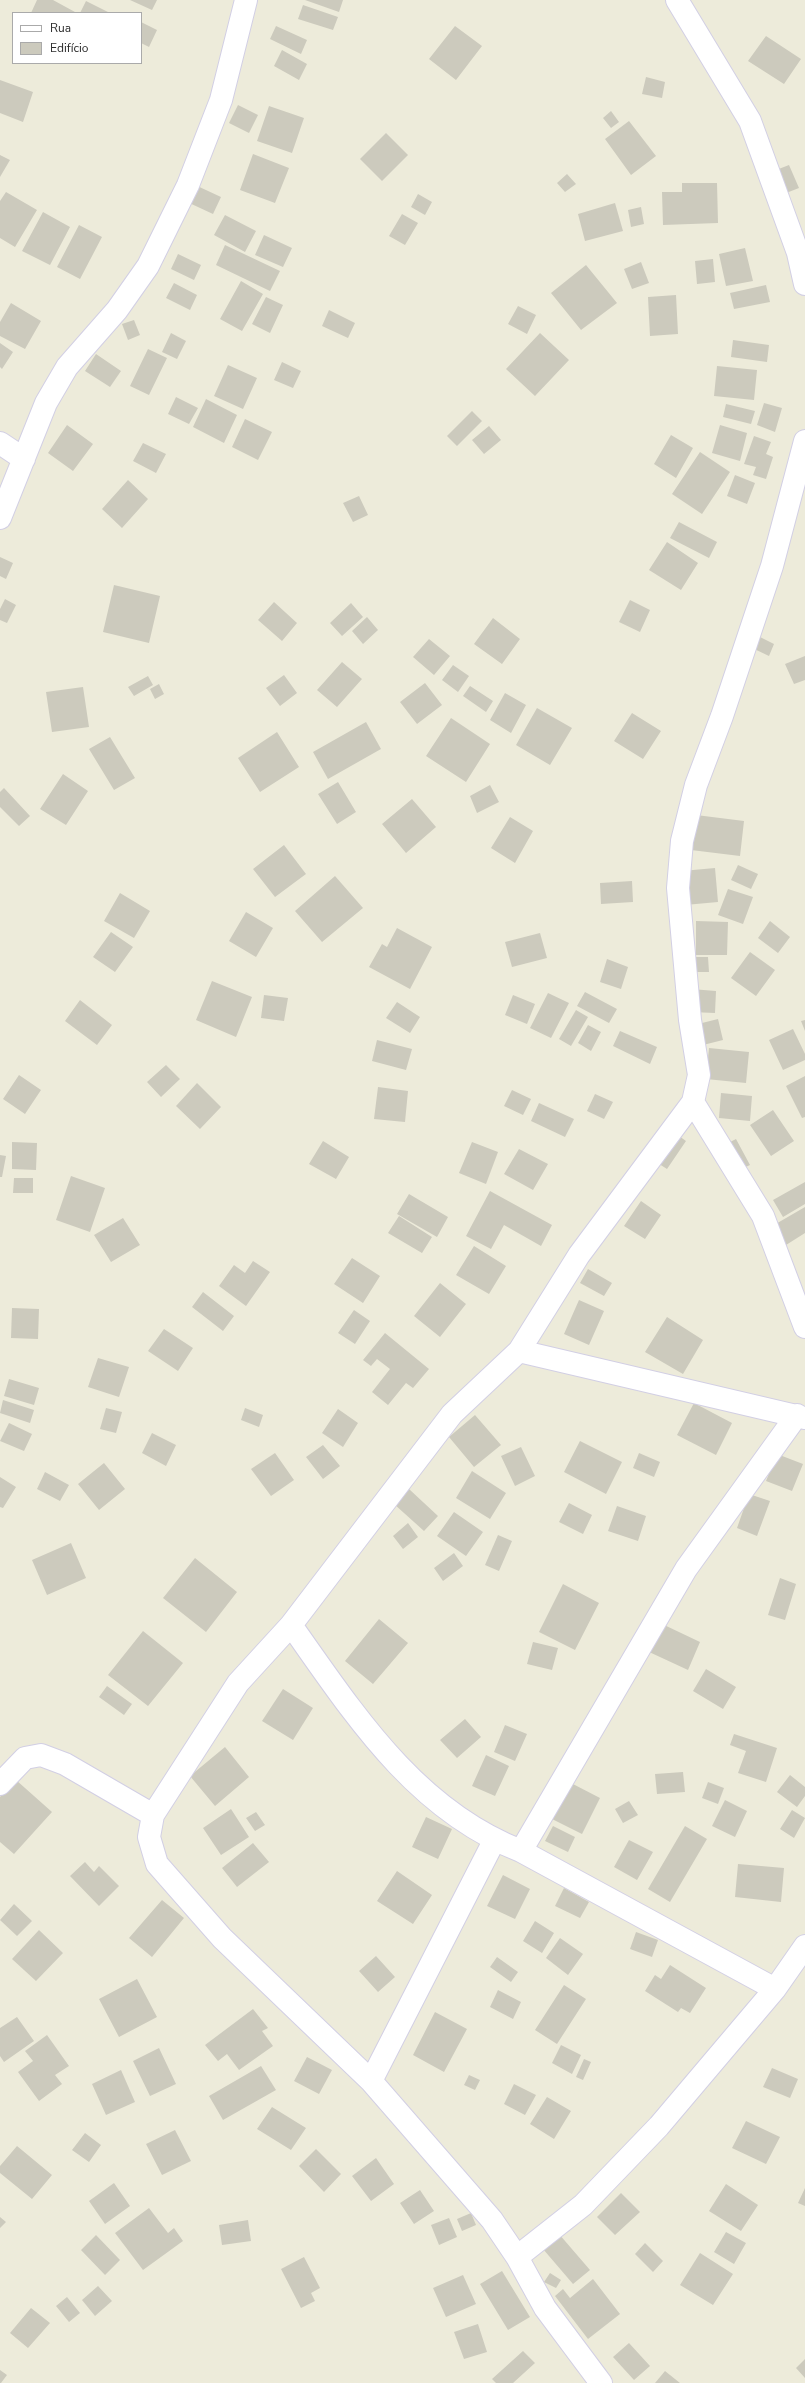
<!DOCTYPE html>
<meta charset="utf-8">
<style>
body{margin:0}
#map{position:relative;width:805px;height:2383px;overflow:hidden;background:#edebda;font-family:"Nunito Sans",sans-serif}
canvas{display:block}
.legend{position:absolute;left:12px;top:12px;width:130px;height:52px;box-sizing:border-box;background:#fff;border:1px solid #aaa;margin:0;padding:5px 7px;list-style:none;font-size:12px;color:#2a2a2a}
.legend li{display:flex;align-items:center;gap:8px;height:20px}
.legend b{width:20px;border:1px solid #aaa}
</style>
<div id="map">
<canvas width="805" height="2383"></canvas>
<ul class="legend">
<li><b style="height:5px;background:#fff"></b>Rua</li>
<li><b style="height:11px;background:#cccabd"></b>Edifício</li>
</ul>
</div>
<script>
const c = document.querySelector('canvas').getContext('2d');
c.lineJoin = 'round';
function fill(path, color) { c.fillStyle = color; c.fill(path, 'evenodd'); }
function trace(path, color, width, dash) { c.strokeStyle = color; c.lineWidth = width; c.lineCap = dash ? 'butt' : 'round'; c.setLineDash(dash || []); c.stroke(path); }
fill(new Path2D(`
 M37 0H53L75 12 31 13Z
 M130 0H157L152 10Z
 M305 0H343L339 12Z
 M86 1 110 13H80Z
 M303 5 338 17 333 30 298 19Z
 M141 22 157 30 149 47 141 43Z
 M276 26 307 40 301 54 270 39Z
 M455 26 482 46 456 80 429 59Z
 M766 36 801 59 784 84 748 61Z
 M282 50 307 64 299 80 274 66Z
 M646 77 665 82 662 98 642 94Z
 M0 80 33 92 23 122 0 113Z
 M238 105 258 115 249 133 229 123Z
 M269 106 304 118 292 153 257 141Z
 M611 111 619 122 611 128 603 118Z
 M629 121 656 156 631 175 605 139Z
 M386 133 408 155 382 181 360 159Z
 M253 154 289 168 275 203 240 190Z
 M0 155 10 160 0 177Z
 M789 165 799 188 781 195 771 172Z
 M567 174 576 184 565 192 557 183Z
 M682 183H717L718 223 663 225 662 192H682Z
 M193 184 221 197 213 214 185 201Z
 M6 192 37 210 15 247 0 238V201Z
 M418 194 432 202 425 215 411 207Z
 M615 203 623 231 585 241 578 214Z
 M641 207 644 224 631 227 628 210Z
 M43 212 70 227 50 265 22 251Z
 M402 214 418 223 405 245 389 236Z
 M225 215 256 231 245 252 214 235Z
 M79 225 102 237 80 279 57 267Z
 M264 235 292 248 283 267 255 255Z
 M225 245 280 271 270 291 216 265Z
 M745 248 753 281 726 286 719 254Z
 M178 254 201 265 194 280 171 269Z
 M713 259 715 282 697 284 695 261Z
 M641 262 649 283 632 289 624 269Z
 M586 265 617 303 581 330 551 293Z
 M241 281 263 294 242 331 220 319Z
 M174 283 197 295 190 310 166 298Z
 M766 285 770 302 734 309 730 293Z
 M676 295 678 334 650 336 648 297Z
 M266 297 283 305 270 333 252 324Z
 M11 303 41 321 25 349 0 336V322Z
 M518 306 536 315 527 334 508 324Z
 M329 310 355 323 348 338 322 326Z
 M134 320 140 335 128 340 122 324Z
 M171 333 186 341 177 359 162 352Z
 M540 333 569 360 535 396 506 369Z
 M733 340 769 345 767 362 731 357Z
 M0 343 13 352 2 369 0 367Z
 M148 349 167 358 149 395 130 386Z
 M96 354 121 371 110 387 85 371Z
 M282 362 301 371 293 388 274 380Z
 M228 365 257 378 243 409 214 396Z
 M717 366 757 370 754 400 714 396Z
 M176 397 198 408 189 424 168 414Z
 M206 399 237 415 224 443 193 427Z
 M764 403 782 408 775 432 757 425Z
 M726 404 755 411 751 424 723 417Z
 M472 411 482 421 457 446 447 436Z
 M245 419 272 432 258 460 232 447Z
 M67 425 93 444 73 471 48 453Z
 M720 425 747 433 740 461 712 453Z
 M489 426 501 440 484 454 472 440Z
 M671 435 693 448 676 478 654 464Z
 M754 436 771 442 766 454 773 457 766 479 753 475 756 467 744 464Z
 M143 443 166 454 156 473 133 461Z
 M700 452 730 472 702 514 672 494Z
 M735 475 755 483 747 504 727 496Z
 M128 480 148 499 122 528 102 509Z
 M359 496 368 515 353 522 343 503Z
 M679 522 717 542 709 558 670 538Z
 M667 542 698 563 681 590 649 570Z
 M0 557 13 563 6 579 0 576Z
 M114 585 160 596 149 643 103 632Z
 M5 599 16 605 7 623 0 620V609Z
 M630 600 650 610 640 632 619 622Z
 M274 602 297 623 282 641 258 620Z
 M351 603 363 617 342 636 330 623Z
 M367 617 378 630 363 644 352 631Z
 M493 618 520 639 502 664 474 644Z
 M754 634 774 644 769 656 748 646Z
 M429 639 450 656 434 675 413 657Z
 M805 656V680L794 684 785 664Z
 M342 662 362 679 337 707 317 690Z
 M453 665 469 676 458 692 442 680Z
 M284 675 297 693 280 706 266 688Z
 M148 676 153 685 134 696 128 687Z
 M425 683 442 705 417 724 400 702Z
 M159 684 164 694 155 699 150 689Z
 M470 686 493 701 486 712 463 696Z
 M83 687 89 727 52 732 46 692Z
 M505 693 526 705 511 733 490 720Z
 M537 708 572 728 550 765 516 745Z
 M632 713 661 731 643 759 614 741Z
 M451 718 490 744 466 782 426 756Z
 M366 722 381 749 328 779 313 752Z
 M277 732 299 767 260 792 238 758Z
 M110 737 135 778 114 790 89 749Z
 M63 774 88 791 66 825 40 809Z
 M338 782 356 812 337 824 318 794Z
 M490 785 499 802 477 813 470 796Z
 M4 788 30 816 19 826 0 807V792Z
 M412 799 436 827 406 853 382 824Z
 M696 815 744 821 740 856 691 850Z
 M510 817 533 831 515 863 491 848Z
 M284 845 306 874 275 897 253 869Z
 M738 865 758 874 751 889 731 880Z
 M715 868 718 902 685 905 682 871Z
 M335 876 363 908 322 942 295 911Z
 M632 881 633 902 601 904 600 883Z
 M728 889 753 897 743 924 718 915Z
 M120 893 150 911 134 938 104 921Z
 M246 912 273 928 256 957 229 941Z
 M696 921 728 922 727 955H696Z
 M770 921 790 937 778 953 758 938Z
 M397 928 432 947 410 989 369 967 382 944 387 947Z
 M111 932 133 947 115 972 93 957Z
 M540 933 547 958 512 967 505 942Z
 M750 952 775 970 756 996 731 978Z
 M689 957H708L709 972H689Z
 M607 959 628 967 621 989 600 982Z
 M212 981 252 997 236 1037 196 1020Z
 M691 989 716 991 715 1013 691 1012Z
 M585 992 617 1009 609 1023 577 1006Z
 M548 993 569 1003 551 1038 530 1028Z
 M264 995 288 998 284 1021 261 1018Z
 M513 995 535 1004 527 1024 505 1015Z
 M80 1000 112 1025 97 1045 65 1021Z
 M397 1002 420 1017 410 1033 386 1018Z
 M576 1010 588 1017 571 1046 559 1039Z
 M718 1019 723 1040 699 1046 694 1025Z
 M805 1020V1031L801 1021Z
 M588 1025 601 1032 591 1051 578 1043Z
 M793 1029 805 1054V1060L783 1070 769 1040Z
 M620 1031 657 1047 650 1064 613 1046Z
 M377 1040 412 1049 406 1070 372 1061Z
 M709 1048 749 1052 746 1083 706 1079Z
 M166 1065 180 1079 161 1097 147 1082Z
 M19 1075 41 1090 25 1114 3 1099Z
 M805 1076V1117L802 1118 786 1086Z
 M197 1083 221 1107 200 1129 176 1106Z
 M378 1087 408 1091 405 1122 374 1119Z
 M512 1090 531 1099 523 1115 504 1106Z
 M721 1093 752 1096 750 1121 719 1118Z
 M595 1094 613 1102 604 1119 587 1111Z
 M539 1103 574 1119 565 1137 531 1121Z
 M773 1110 794 1141 771 1156 750 1125Z
 M672 1131 686 1141 667 1169 653 1160Z
 M736 1139 750 1165 735 1172 722 1146Z
 M323 1141 349 1157 336 1179 309 1164Z
 M12 1142 37 1143 36 1170 12 1169Z
 M472 1142 498 1152 486 1184 459 1173Z
 M519 1149 548 1164 533 1190 504 1174Z
 M0 1155 6 1156 2 1177H0Z
 M71 1176 105 1188 90 1232 56 1220Z
 M14 1178H33V1193H13Z
 M805 1182V1204L783 1217 773 1200Z
 M490 1191 552 1225 541 1246 504 1225 491 1249 466 1236Z
 M409 1194 448 1217 437 1237 397 1214Z
 M641 1201 661 1215 645 1239 624 1226Z
 M805 1207V1233L786 1245 774 1225Z
 M399 1216 432 1237 422 1253 388 1233Z
 M123 1218 140 1245 111 1262 94 1235Z
 M474 1246 506 1266 489 1294 456 1275Z
 M352 1258 380 1276 363 1303 334 1284Z
 M253 1261 270 1272 246 1306 219 1286 234 1265 245 1273Z
 M588 1269 612 1283 604 1296 580 1283Z
 M440 1283 466 1304 440 1337 414 1316Z
 M203 1292 234 1316 223 1331 192 1307Z
 M579 1300 604 1311 589 1345 564 1334Z
 M12 1308 39 1309 38 1339 11 1338Z
 M354 1310 370 1321 355 1344 338 1333Z
 M667 1317 703 1340 683 1374 645 1352Z
 M164 1329 193 1348 178 1371 148 1351Z
 M385 1333 429 1369 413 1388 406 1383 388 1405 372 1392 390 1369 377 1359 371 1366 363 1360Z
 M98 1358 129 1367 119 1397 88 1387Z
 M9 1379 39 1388 34 1405 4 1396Z
 M3 1400 34 1410 30 1423 0 1413Z
 M694 1403 732 1423 716 1455 677 1435Z
 M106 1408 122 1412 116 1433 100 1429Z
 M245 1408 263 1415 259 1427 241 1420Z
 M338 1409 358 1423 343 1447 322 1433Z
 M475 1415 501 1445 474 1467 449 1437Z
 M9 1423 32 1434 24 1451 0 1441Z
 M152 1433 176 1445 166 1466 142 1453Z
 M580 1441 622 1462 606 1494 564 1472Z
 M323 1445 340 1466 323 1479 306 1457Z
 M521 1447 535 1476 515 1486 501 1456Z
 M275 1453 294 1480 271 1496 251 1469Z
 M639 1453 660 1462 654 1477 633 1468Z
 M777 1454 803 1464 792 1491 766 1481Z
 M104 1463 125 1489 99 1510 78 1484Z
 M472 1471 506 1493 490 1519 456 1498Z
 M45 1472 69 1485 60 1501 37 1489Z
 M0 1477 16 1487 3 1508 0 1507Z
 M409 1489 438 1516 424 1531 394 1504Z
 M749 1494 770 1501 757 1536 737 1528Z
 M569 1503 592 1515 583 1534 559 1522Z
 M617 1506 646 1516 638 1541 608 1531Z
 M454 1512 483 1532 466 1556 437 1536Z
 M408 1523 418 1537 403 1549 393 1536Z
 M498 1535 512 1541 499 1571 485 1565Z
 M71 1543 86 1578 47 1595 32 1560Z
 M454 1553 463 1566 443 1581 434 1568Z
 M195 1558 237 1592 206 1632 163 1598Z
 M780 1578 796 1584 785 1620 768 1615Z
 M563 1584 599 1603 575 1650 539 1632Z
 M379 1619 408 1643 373 1684 345 1661Z
 M660 1623 700 1642 688 1670 647 1651Z
 M143 1631 183 1663 148 1706 108 1675Z
 M533 1642 558 1648 552 1670 527 1664Z
 M706 1669 736 1687 723 1709 693 1691Z
 M107 1686 132 1704 124 1715 99 1697Z
 M283 1689 313 1708 293 1740 262 1721Z
 M465 1719 481 1737 457 1758 440 1740Z
 M505 1725 527 1734 515 1761 494 1752Z
 M734 1734 777 1748 766 1782 738 1773 746 1751 730 1745Z
 M225 1747 249 1777 215 1806 190 1776Z
 M486 1755 509 1766 495 1796 472 1786Z
 M683 1772 685 1792 657 1794 655 1774Z
 M790 1775 805 1787V1796L797 1807 777 1792Z
 M16 1780 52 1812 14 1854 0 1842V1797Z
 M708 1782 724 1788 718 1804 702 1798Z
 M571 1783 600 1798 582 1834 552 1819Z
 M725 1800 747 1811 735 1837 712 1826Z
 M629 1801 638 1815 623 1823 615 1809Z
 M231 1809 249 1837 221 1855 203 1828Z
 M792 1810 805 1818 794 1838 780 1829Z
 M256 1812 265 1825 255 1831 246 1818Z
 M426 1817 452 1829 438 1859 412 1847Z
 M553 1826 575 1837 568 1852 545 1841Z
 M685 1826 707 1839 670 1902 648 1889Z
 M629 1840 653 1852 637 1880 614 1867Z
 M253 1843 269 1862 237 1887 222 1868Z
 M85 1862 94 1872 99 1866 119 1886 99 1906 70 1876Z
 M738 1864 784 1868 781 1902 735 1897Z
 M397 1871 432 1895 413 1924 377 1901Z
 M503 1875 530 1889 515 1919 487 1906Z
 M564 1888 589 1902 580 1918 555 1906Z
 M162 1900 184 1918 152 1957 129 1938Z
 M14 1904 32 1921 17 1936 0 1920Z
 M535 1921 554 1933 542 1953 523 1941Z
 M39 1930 63 1953 36 1981 12 1959Z
 M636 1932 658 1940 652 1957 630 1949Z
 M560 1938 583 1954 568 1975 546 1958Z
 M376 1956 395 1977 378 1992 359 1971Z
 M497 1957 518 1972 511 1982 490 1967Z
 M670 1965 706 1988 690 2013 681 2008 678 2012 645 1991 655 1975 661 1979Z
 M137 1979 157 2017 119 2037 99 1999Z
 M564 1985 586 1999 557 2044 535 2030Z
 M498 1990 521 2002 513 2019 490 2007Z
 M253 2009 268 2028 262 2031 273 2046 239 2070 227 2054 218 2061 205 2045Z
 M435 2012 467 2029 444 2072 413 2055Z
 M17 2017 34 2041 4 2062 0 2056V2028Z
 M47 2035 69 2066 55 2075 62 2084 39 2101 18 2072 33 2061 25 2051Z
 M561 2045 581 2055 572 2074 552 2063Z
 M159 2048 176 2084 150 2096 133 2061Z
 M307 2057 332 2070 319 2094 294 2081Z
 M584 2059 591 2062 583 2080 576 2077Z
 M261 2066 276 2090 223 2120 209 2096Z
 M772 2068 798 2079 790 2098 763 2087Z
 M121 2070 135 2102 106 2115 92 2084Z
 M469 2075 480 2080 475 2090 464 2085Z
 M514 2084 536 2095 525 2115 504 2104Z
 M547 2097 571 2111 554 2139 530 2124Z
 M272 2107 306 2128 291 2150 257 2129Z
 M746 2121 780 2137 766 2164 732 2148Z
 M175 2130 191 2161 162 2175 146 2144Z
 M85 2133 101 2145 89 2162 72 2150Z
 M17 2146 52 2175 32 2199 0 2173V2166Z
 M316 2149 341 2174 324 2192 299 2166Z
 M376 2158 394 2184 371 2201 352 2176Z
 M114 2183 130 2206 105 2224 89 2201Z
 M726 2184 758 2205 741 2231 709 2211Z
 M805 2188V2206L798 2203Z
 M420 2190 434 2211 414 2224 400 2203Z
 M621 2193 640 2212 615 2235 597 2217Z
 M149 2208 168 2233 174 2228 183 2241 143 2270 115 2233Z
 M471 2213 476 2225 462 2231 457 2219Z
 M0 2217 6 2222 0 2228Z
 M449 2218 457 2237 439 2245 431 2225Z
 M248 2220 251 2241 222 2245 219 2225Z
 M726 2232 746 2243 734 2264 714 2252Z
 M559 2234 590 2270 573 2284 543 2249Z
 M96 2235 120 2260 105 2275 81 2250Z
 M645 2243 663 2261 653 2272 635 2254Z
 M700 2253 733 2274 713 2305 680 2285Z
 M304 2257 320 2288 311 2293 315 2301 301 2308 281 2269Z
 M502 2271 530 2317 508 2330 480 2284Z
 M550 2273 561 2280 556 2288 544 2282Z
 M463 2275 476 2304 446 2317 433 2288Z
 M593 2279 620 2314 588 2339 555 2296 563 2289 570 2298Z
 M98 2286 112 2301 95 2316 82 2300Z
 M67 2297 80 2313 69 2322 56 2306Z
 M31 2308 50 2323 28 2348 10 2333Z
 M478 2324 487 2352 464 2359 454 2332Z
 M629 2343 650 2366 634 2380 613 2357Z
 M523 2351 535 2363 513 2383H496L492 2379Z
 M805 2359V2378L796 2368Z
 M0 2370 7 2375 1 2383H0Z
 M665 2371 680 2383H655Z`), '#cccabd');
const street = new Path2D(`
 M677 0 750 121 798 253 805 284
 M0 443 24 459
 M0 518 46 403 67 367 117 310 148 266 188 185 221 100 246 0
 M693 1102 763 1216 805 1327
 M519 1351 805 1418
 M291 1625C354 1714 415 1810 521 1851L775 1989
 M0 1784 25 1758 41 1755 65 1764 153 1815
 M521 1851 686 1569 797 1415
 M371 2081 494 1841
 M517 2257 583 2205 659 2126 775 1989 805 1946
 M601 2383 545 2308 517 2257 492 2220 371 2081 222 1938 157 1864 149 1837 153 1815 238 1683 291 1625 452 1414 519 1351 579 1255 693 1102 699 1075 690 1020 678 888 682 841 696 785 722 716 772 566 805 441`);
trace(street, '#d2cfe4', 24);
trace(street, '#fff', 22);
</script>
